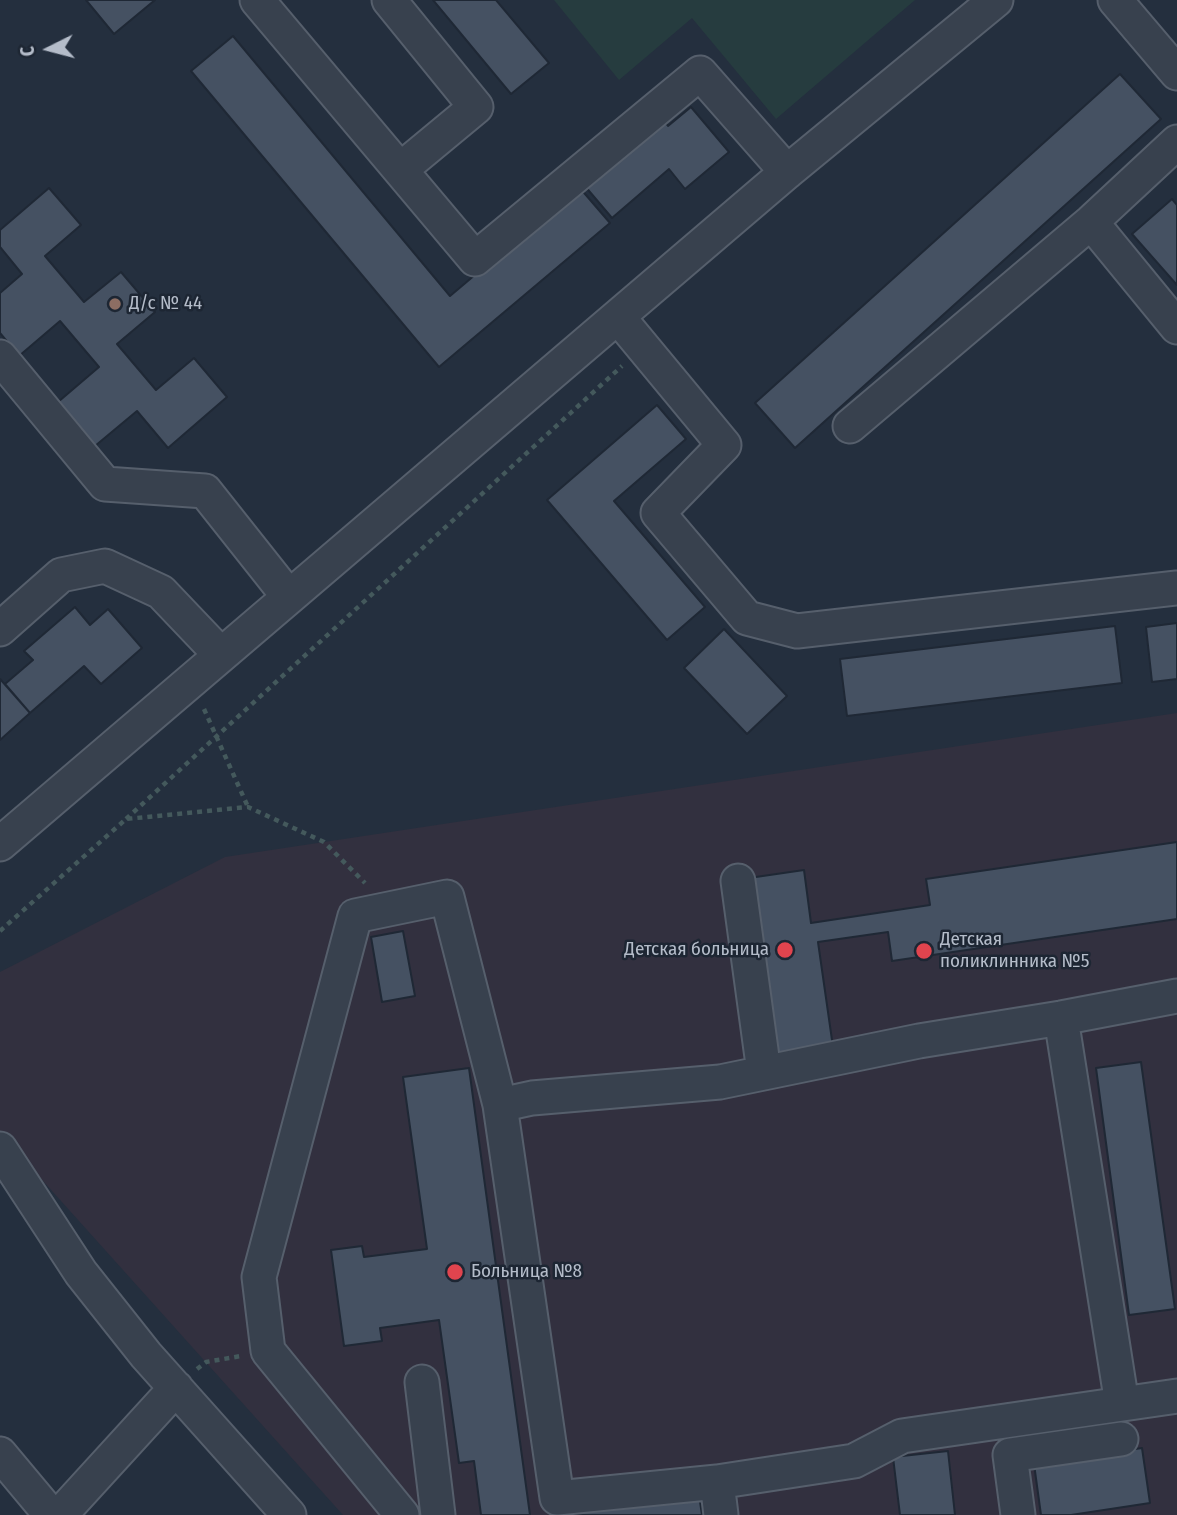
<!DOCTYPE html>
<meta charset="utf-8">
<style>
body{margin:0}
#map{position:relative;width:1177px;height:1515px;overflow:hidden;background:#242f3e;font-family:"Fira Sans Condensed",sans-serif}
canvas{display:block}
.north{position:absolute;left:14px;top:14px;width:70px;height:70px;-webkit-text-stroke:5px #1d2633;paint-order:stroke;rotate:264deg;font-size:19px;font-weight:700;line-height:28px;text-align:center;color:#b4bcc9}
.north::after{content:'';display:block;margin:auto;width:24px;height:32px;background:#b4bcc9;clip-path:polygon(50% 0,100% 100%,50% 72%,0 100%)}
</style>
<div id="map">
<canvas width="1177" height="1515"></canvas>
<div class="north">С</div>
</div>
<script>
const c = document.querySelector('canvas').getContext('2d');
c.lineJoin = 'round';
function fill(path, color) { c.fillStyle = color; c.fill(path, 'evenodd'); }
function trace(path, color, width, dash) { c.strokeStyle = color; c.lineWidth = width; c.lineCap = dash ? 'butt' : 'round'; c.setLineDash(dash || []); c.stroke(path); }
function label(font, color, halo, rows, align = 'center') {
  c.font = font + ' "Fira Sans Condensed",sans-serif'; c.lineWidth = 5; c.setLineDash([]); c.textBaseline = 'middle'; c.strokeStyle = halo; c.fillStyle = color; for (const [text, x, y, turn = 0] of rows) {
    c.save(); c.translate(x, y); c.rotate((+turn || 0) * Math.PI / 180); c.textAlign = isNaN(turn) ? turn : align; if (halo) c.strokeText(text, 0, 0); c.fillText(text, 0, 0); c.restore();
  }
}
fill(new Path2D(`
 M1177 713V1515H343L0 1133V972L225 857Z`), '#32303f');
fill(new Path2D(`
 M554 0H915L776 119 692 18 619 80Z`), '#263c3f');
const building = new Path2D(`
 M86 0H155L114 34Z
 M433 0H496L549 63 511 94Z
 M233 36 450 296 579 187 610 223 439 367 191 71Z
 M1120 74 1161 119 795 448 755 403Z
 M691 107 729 152 685 189 669 169 612 218 584 185 663 119 668 126Z
 M49 188 81 225 45 256 84 302 121 272 155 312 117 344 156 390 194 358 227 397 168 448 137 411 95 446 58 402 99 367 60 321 19 356 0 333V293L22 274 0 247V230Z
 M1172 199 1177 205V285L1132 234Z
 M657 405 686 439 614 501 705 607 667 640 547 500Z
 M75 607 90 625 108 609 142 648 101 684 84 666 30 713 5 684 33 660 24 651Z
 M1177 623V679L1152 682 1146 627Z
 M1115 626 1122 683 847 716 840 659Z
 M724 629 787 696 747 734 684 668Z
 M0 679 30 713 0 740Z
 M1177 842V919L892 961 888 932 818 942 834 1054 776 1062 749 878 804 870 811 923 930 905 926 879Z
 M403 931 415 996 382 1002 371 937Z
 M1141 1062 1175 1309 1129 1315 1096 1068Z
 M469 1068 530 1515H481L474 1461 459 1463 439 1320 380 1328 382 1341 344 1346 331 1250 362 1246 364 1257 427 1249 403 1077Z
 M1142 1448 1150 1503 1071 1515H1041L1034 1464Z
 M948 1451 955 1515H900L893 1457Z
 M699 1495 702 1515H552Z`);
fill(building, '#455162');
trace(building, '#1f2835', 2);
const minor = new Path2D(`
 M257 0 475 259 700 73 787 172
 M389 0 476 107 400 170
 M1115 0 1177 73
 M1091 222 1177 327
 M618 317 724 445 658 513 747 618 797 631 1177 588
 M0 357 105 484 205 491 289 597
 M850 426 1091 222 1177 142
 M0 629 61 575 105 566 161 592 221 655
 M0 844 787 172 996 0
 M738 881 764 1072
 M1061 1018 1122 1404
 M500 1105 557 1498 717 1482
 M0 1149 81 1273 146 1355 289 1515
 M422 1382 438 1515
 M0 1454 51 1515
 M60 1515 176 1388
 M402 1515 268 1351 259 1277 355 916 447 897 500 1105 532 1098 720 1082 919 1041 1061 1018 1177 996
 M721 1515 717 1482 854 1461 902 1436 1177 1396
 M1018 1515 1010 1455 1121 1439`);
trace(minor, '#565f6c', 37);
trace(new Path2D(`
 M204 709 248 807
 M126 819 622 366
 M0 931 126 819 248 807 324 842 365 883
 M197 1369 206 1362 241 1356`), '#44595c', 4.5, [5, 5]);
trace(minor, '#38414e', 33);
for (const [x, y, r, color] of [
 [115,304,7,"#8d6e63"],
 [785,950,9,"#e0444e"],
 [924,951,9,"#e0444e"],
 [455,1272,9,"#e0444e"]
]) { const dot = new Path2D(); dot.arc(x, y, r, 0, 2 * Math.PI); c.fillStyle = color; c.fill(dot); trace(dot, '#1d2633', 2.5); }
label('19px', '#b4bcc9', '#1d2633', [
 ["Д/с № 44",129,304],
 ["Детская",940,940],
 ["поликлинника №5",940,962],
 ["Детская больница",769,950,"right"],
 ["Больница №8",471,1272]
], 'left');
</script>
